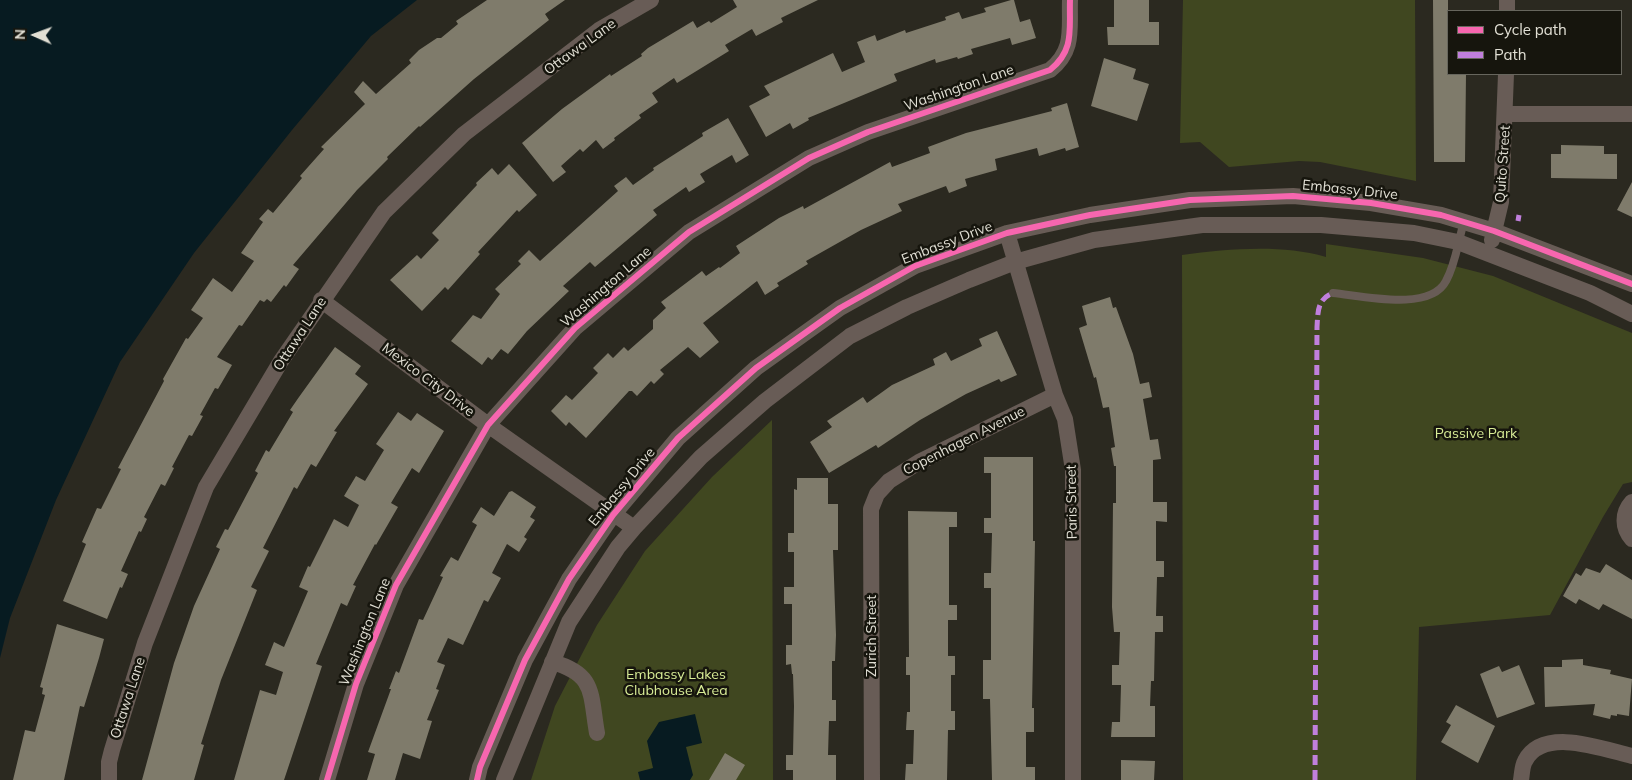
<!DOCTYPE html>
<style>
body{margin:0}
#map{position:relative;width:1632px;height:780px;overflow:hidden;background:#2b2920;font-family:Mulish,sans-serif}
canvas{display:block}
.legend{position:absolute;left:1447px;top:10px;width:175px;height:65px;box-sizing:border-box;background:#16150d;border:1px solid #67665d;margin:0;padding:6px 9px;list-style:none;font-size:15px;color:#e1dfd4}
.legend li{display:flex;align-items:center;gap:10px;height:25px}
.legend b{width:25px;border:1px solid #67665d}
.north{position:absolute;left:10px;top:10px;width:50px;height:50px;-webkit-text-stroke:4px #16150d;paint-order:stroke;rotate:272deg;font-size:14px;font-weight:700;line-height:20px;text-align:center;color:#e1dfd4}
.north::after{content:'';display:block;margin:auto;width:18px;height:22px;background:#e1dfd4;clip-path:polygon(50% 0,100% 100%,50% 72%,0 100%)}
</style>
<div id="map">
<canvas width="1632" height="780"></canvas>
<ul class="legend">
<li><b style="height:6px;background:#f766af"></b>Cycle path</li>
<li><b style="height:6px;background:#c07fdc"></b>Path</li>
</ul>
<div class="north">N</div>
</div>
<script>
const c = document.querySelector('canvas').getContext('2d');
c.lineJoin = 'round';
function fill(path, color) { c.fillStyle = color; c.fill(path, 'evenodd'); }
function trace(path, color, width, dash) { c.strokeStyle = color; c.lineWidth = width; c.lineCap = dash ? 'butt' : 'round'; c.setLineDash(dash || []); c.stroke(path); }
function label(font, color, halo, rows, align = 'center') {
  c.font = font + ' Mulish,sans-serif'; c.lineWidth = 5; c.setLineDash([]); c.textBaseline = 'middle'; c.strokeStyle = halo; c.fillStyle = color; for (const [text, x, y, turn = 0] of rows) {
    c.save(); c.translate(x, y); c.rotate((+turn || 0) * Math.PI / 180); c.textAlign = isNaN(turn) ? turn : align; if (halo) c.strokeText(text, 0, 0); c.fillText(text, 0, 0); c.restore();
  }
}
fill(new Path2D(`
 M1183 0H1415L1416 181 1320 162 1299 161 1229 167 1200 142 1180 143Z
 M1326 244 1423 258 1493 276 1632 333V482L1623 484 1603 517 1550 615 1419 627 1416 780H1183L1182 255C1229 249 1280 244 1326 257Z
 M772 420 773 780H531L555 706 597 625 645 551 712 477Z`), '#404720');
fill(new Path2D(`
 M0 0H417L371 36 292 130 194 253 120 362 56 500 10 618 0 658Z
 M695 714 702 743 686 747 693 775 690 780H640L638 772 653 768 647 741 659 722Z`), '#071b21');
fill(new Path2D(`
 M487 0H565L545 14 549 20 474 79 420 127 419 126 387 157 388 159 357 190 293 265 299 269 286 287 284 285 271 302 267 299 264 302 260 300 242 326 239 325 217 357 232 365 218 389 215 388 200 415 203 416 192 436 189 435 172 467 174 468 165 486 161 484 144 517 147 519 141 532 139 531 121 571 128 574 122 588 120 587 107 619 63 601 86 544 82 542 97 508 101 509 121 469 118 468 164 381 163 379 186 338 188 339 203 318 191 310 213 278 232 292 254 261 241 253 263 222 259 219 268 209 273 213 302 178 300 176 324 149 321 147 365 104 354 92 363 81 376 94 411 63 409 60 419 50 437 38H441L458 24 456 21Z
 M733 0H818L781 18 783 22 756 36 752 29 725 45 729 51 677 83 674 78 652 93 658 102 639 115 641 118 614 138 615 140 603 149 596 140 583 152 580 149 561 166 566 172 553 182 522 143 562 109 610 74 611 76 642 56 641 54 648 48 693 21 697 28 709 21 711 23 737 7Z
 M1011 0H1014L1020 22 1030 19 1036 38 1012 45 1010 38 971 49 973 54 958 59 957 57 936 63 935 59 894 74 897 81 808 118 809 120 793 129 790 123 766 137 749 106 770 95 764 86 833 53 842 72 865 62 857 42 875 35 877 41 905 30 906 33 946 20 945 17 959 12 962 19 986 12 984 8Z
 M1114 0H1149V22H1159V45H1108L1107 27H1114Z
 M1433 0H1448V74H1466L1465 162H1434Z
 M1104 58 1136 69 1133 79 1149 84 1137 121 1091 106Z
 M1067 103 1079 147 1066 151 1065 148 1039 156 1037 148 995 159 997 170 965 179 967 186 949 193 946 186 898 204 902 211 861 230 806 261 808 264 777 283 779 286 765 295 757 281 703 323 719 342 700 358 688 347 660 370 664 374 654 384 651 381 637 396 632 391H629L586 438 569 422 566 426 551 411 566 395 572 400 598 373 593 368 608 353 613 358 624 347 628 351 653 329V320L666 308 661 302 702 271 706 276 719 267 720 268 740 253 736 246 779 218 803 206 804 209 890 162 892 167 930 153 928 147 966 133 1052 111 1051 108Z
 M728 118 749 155 736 163 732 155 700 174 705 182 689 192 686 187 653 210 657 215 595 267 590 262 563 286 569 291 527 331 508 354 501 349 492 360 488 357 482 365 451 341 473 315 481 319 500 294 495 289 521 264 518 261 529 250 540 261 618 191 614 186 626 177 633 185 654 170 653 168 703 136 702 133Z
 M1561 145 1604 146V154H1617V179L1551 178V154H1561Z
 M509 164 537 195 519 212 517 210 478 252 480 254 448 290 445 287 422 311 390 280 417 255 421 259 439 240 432 233 477 185 476 183 492 168 498 175Z
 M1632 182V217L1617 210Z
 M1110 297 1113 308 1116 307 1133 354 1140 384 1149 382 1152 397 1143 399 1150 440 1158 439 1161 459 1153 460V502H1167V522L1156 521V561H1164V577H1157L1156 616H1163V632H1155L1154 681H1151L1150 706H1155V737H1111L1112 722H1120L1121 685H1112V665H1119L1120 632H1114L1112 607 1113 503H1116V466H1114L1111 448 1115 447 1109 407 1103 408 1096 377 1094 378 1079 328 1087 325 1082 306Z
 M997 331 1017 375 1001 382 999 379 966 394 920 420 878 448 876 445 829 473 810 442 832 427 827 421 863 397 867 403 892 385 935 365 933 359 946 352 951 361 982 346 979 339Z
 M335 347 361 366 355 374 368 384 334 431 337 432 316 467 311 464 297 489 294 487 263 548 269 551 251 587 257 590 221 680 201 744 204 745 194 780H142L174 663 194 606 220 549 216 547 225 529 228 530 258 473 255 471 266 450 269 452 293 412 290 410 299 397Z
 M398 412 411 421 417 413 444 431 419 473 412 468 391 503 398 507 376 545 375 544 353 585 356 586 347 606 341 603 316 664 322 666 284 780H234L260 690 276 695 283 672 265 665 274 642 284 647 308 591 299 587 308 566 310 567 334 519 348 527 359 505 344 496 356 476 365 481 384 450 376 444Z
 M984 457H1033V541H1035L1032 708H1034V732H1026V767H1035V780H992L990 699H983V660H991V588H984V573H991L992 533H984V518H991V473H984Z
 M797 478H828V504H838V550H833L836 635 835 661H832V700H836V721H829L828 755H836V780H793V770H786V755H793L794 706 793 674H792L791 664 786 665V645H792V604H784V587H794V552H788V533H794V489L797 490Z
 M512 491 536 507 530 517 535 520 524 537 527 539 519 552 507 544 492 573 501 578 488 602 484 600 463 645 448 638 437 662 445 665 436 689 439 690 427 720 432 721 420 759 403 753 395 780H367L375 754 368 752 391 689H389L396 671 399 673 419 619 423 620 443 577 440 576 451 557 458 561 477 525 472 522 481 507 494 516 509 492Z
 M908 511 957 512V527H949V605H957V620H948V656H955V675H951V711H955V730H948L947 780H905L906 764H913L914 730H906L907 712H910V675H906V657H909Z
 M1606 564 1632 580V619L1603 604 1599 610 1579 599 1576 604 1563 596 1576 573 1581 576 1586 568 1600 573Z
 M57 624 104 639 99 658 84 707 80 706 64 780H13L25 730 35 732 45 695 42 694 43 688 40 687Z
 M1583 659V665L1611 670 1610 674 1632 679 1629 716 1617 714V716L1611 715 1610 719 1593 715 1595 704 1545 707 1544 667H1562V660Z
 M1519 665 1535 704 1497 718 1480 674 1499 666 1502 672Z
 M1456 705 1495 726 1478 763 1441 742 1451 725 1446 722Z
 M725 753 745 765 736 780H709Z
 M1121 760 1155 761 1154 780H1121Z`), '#7f7b6b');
trace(new Path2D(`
 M1333 293C1363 296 1430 312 1446 281 1456 263 1458 241 1464 222`), '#685c56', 8);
trace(new Path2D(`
 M1507 11V0
 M1506 114H1632
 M1007 233 1055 395 1065 419 1073 470V780
 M1492 240 1501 202 1506 74
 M321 300 488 425 634 528
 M1632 502C1622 513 1622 528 1632 539
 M552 662C596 674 590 694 597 733
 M109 780V762L112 750 145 643 206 487 281 361 384 212 464 134 599 30 651 0
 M327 780 356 684 396 585 488 425 575 328 689 232 809 158 868 132 1050 70C1075 50 1069 29 1070 0
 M477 780 480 767 525 660 569 579 613 515 678 438 756 368 840 308 915 266 1007 233 1090 215 1190 200 1293 196 1371 203 1441 215 1494 231 1632 284
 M504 780 569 622 618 547 634 528 701 457 765 401 850 336 907 307 969 280 1015 262 1094 240 1202 225H1321L1414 233 1458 242 1590 293 1632 314
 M872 780 871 509 877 494 889 481 919 462 1055 395
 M1521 780C1522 775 1522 766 1525 761 1543 726 1603 749 1632 756`), '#685c56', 16);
trace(new Path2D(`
 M1518 221 1519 215
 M1315 780 1317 327C1318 312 1317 299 1333 293`), '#c07fdc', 5, [10, 5]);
trace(new Path2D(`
 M327 780 356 684 396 585 488 425 575 328 689 232 809 158 868 132 1050 70C1075 50 1069 29 1070 0
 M477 780 480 767 525 660 569 579 613 515 678 438 756 368 840 308 915 266 1007 233 1090 215 1190 200 1293 196 1371 203 1441 215 1494 231 1632 284`), '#f766af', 6);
label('14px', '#e1dfd4', '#16150d', [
 ["Ottawa Lane",580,47,-36],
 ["Washington Lane",959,88,-19],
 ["Quito Street",1503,164,-86],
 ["Embassy Drive",1350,190,6],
 ["Embassy Drive",947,243,-21],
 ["Washington Lane",606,287,-41],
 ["Ottawa Lane",300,334,-57],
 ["Mexico City Drive",428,380,37],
 ["Copenhagen Avenue",964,441,-27],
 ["Embassy Drive",622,487,-51],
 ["Paris Street",1072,502,-91],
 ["Washington Lane",365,632,-68],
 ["Zurich Street",872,636,-90],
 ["Ottawa Lane",128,698,-72]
]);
label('14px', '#d8ec96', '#16150d', [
 ["Passive Park",1476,434],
 ["Embassy Lakes",676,675],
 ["Clubhouse Area",676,691]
]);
</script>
